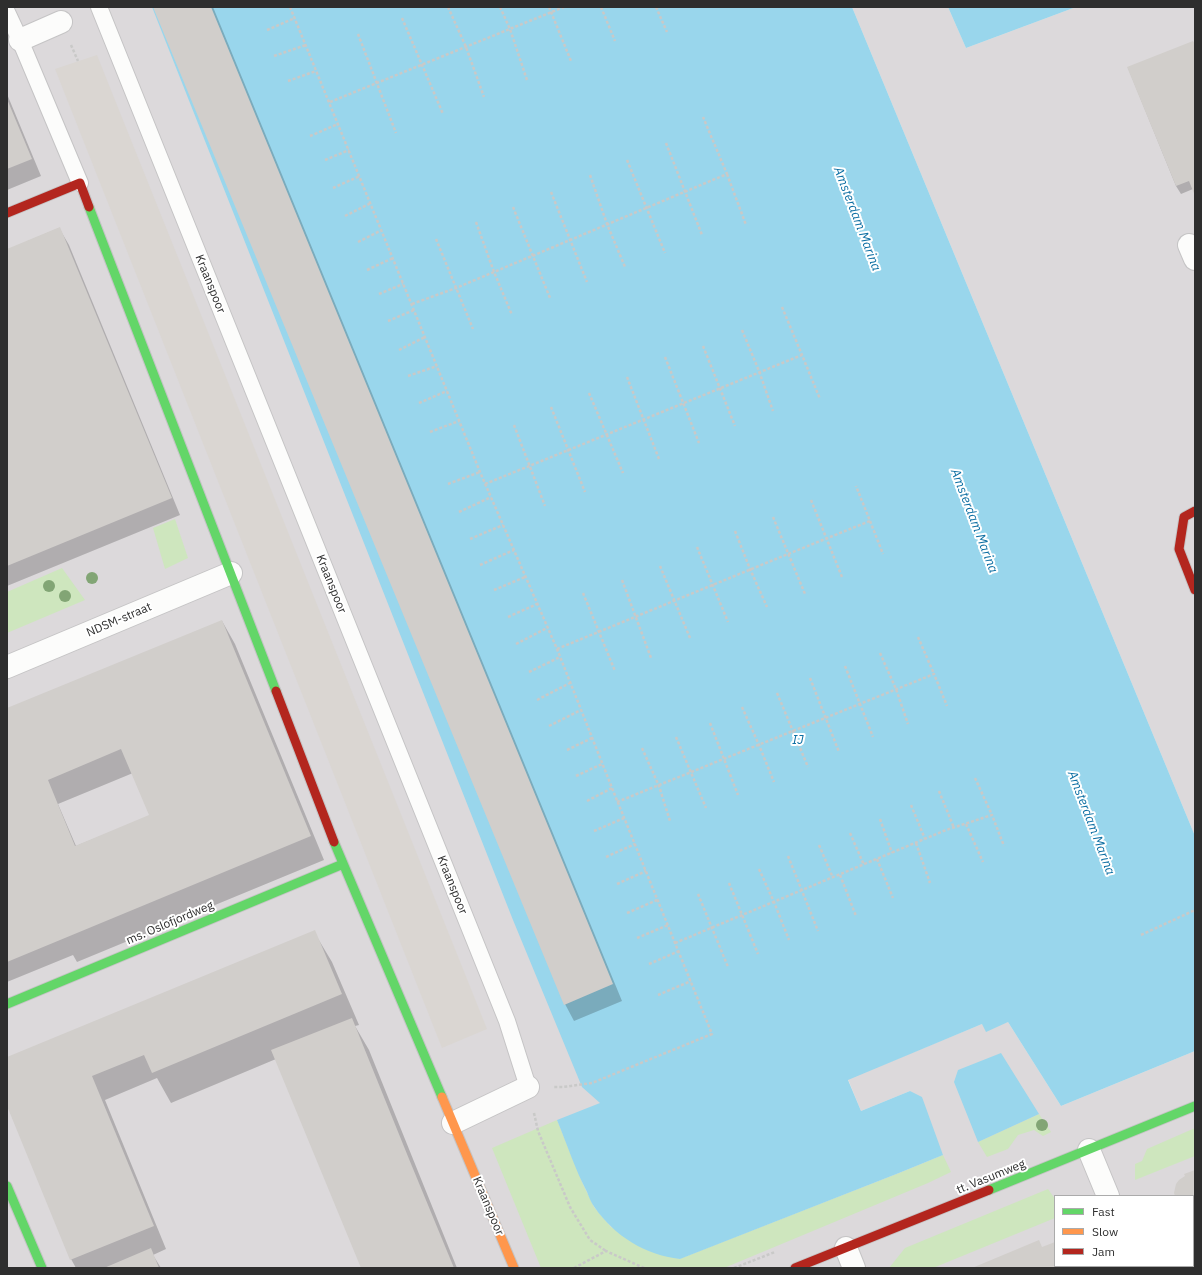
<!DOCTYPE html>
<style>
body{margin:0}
#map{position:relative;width:1202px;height:1275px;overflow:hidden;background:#ece8e4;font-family:"IBM Plex Sans",sans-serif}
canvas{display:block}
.frame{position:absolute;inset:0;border:8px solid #2e2e2e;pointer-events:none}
.legend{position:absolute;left:1054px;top:1195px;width:140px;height:72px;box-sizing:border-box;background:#fff;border:1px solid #ababab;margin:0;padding:5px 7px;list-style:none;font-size:12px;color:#2e2e2e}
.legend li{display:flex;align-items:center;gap:8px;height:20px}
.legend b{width:20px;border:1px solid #ababab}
</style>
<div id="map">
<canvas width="1202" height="1275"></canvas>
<div class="frame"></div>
<ul class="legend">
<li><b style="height:5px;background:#63d668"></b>Fast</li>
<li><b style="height:5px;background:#ff974d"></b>Slow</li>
<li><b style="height:5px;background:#b3261e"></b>Jam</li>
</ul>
</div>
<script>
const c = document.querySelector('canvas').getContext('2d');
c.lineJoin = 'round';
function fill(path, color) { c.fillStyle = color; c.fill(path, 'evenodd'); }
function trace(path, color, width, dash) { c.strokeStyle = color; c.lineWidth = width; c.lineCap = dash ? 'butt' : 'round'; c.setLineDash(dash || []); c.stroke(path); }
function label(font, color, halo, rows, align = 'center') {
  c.font = font + ' "IBM Plex Sans",sans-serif'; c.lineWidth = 4; c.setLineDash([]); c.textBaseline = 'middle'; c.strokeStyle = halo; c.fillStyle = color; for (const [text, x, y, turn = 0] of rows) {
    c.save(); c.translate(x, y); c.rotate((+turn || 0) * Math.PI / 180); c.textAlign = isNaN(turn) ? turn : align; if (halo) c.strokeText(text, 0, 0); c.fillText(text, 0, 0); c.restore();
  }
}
fill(new Path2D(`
 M7 7H211L601 1103 582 1182 594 1207 611 1227 680 1259 899 1173 943 1155 910 1091 861 1111 848 1079 982 1024 1008 1022 1061 1106 1195 1051V1268H7ZM1055 1196H1193V1266H1055Z
 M852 7H948L966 48 1076 7H1195V836Z`), '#dcd9db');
fill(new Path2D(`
 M175 519 188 558 165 569 153 528Z
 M62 568 85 600 7 633V592Z
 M1039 1114 1051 1132 1043 1136 1034 1130 1018 1135 1008 1149 987 1157 978 1142Z
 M557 1120 582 1182 594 1207 611 1227 679 1259 899 1173 943 1155 951 1172 928 1183 724 1268H541L492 1148Z
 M1195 1128V1156L1135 1180V1164L1142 1161 1147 1149Z
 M1048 1189 1055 1199V1218L933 1268H889L905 1248Z`), '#cee6be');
fill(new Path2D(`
 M97 55 487 1029 442 1048 55 69Z`), '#dad6d2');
fill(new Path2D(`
 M152 7H852L1195 836V1051L1061 1106 1008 1022 986 1032 982 1024 848 1080 861 1111 910 1091 922 1097 943 1155 899 1173 680 1259C645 1255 615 1236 595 1208 591 1203 589 1197 587 1192 575 1169 567 1144 557 1120L600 1103 582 1087 513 920Z
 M948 7H1076L966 48Z
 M1001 1053 1039 1114 978 1142 954 1082 958 1070Z`), '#99d6ec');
fill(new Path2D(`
 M154 7H213L622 1001 574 1021 565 1004Z
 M1195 45V194L1193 189 1181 194 1176 186 1128 68Z
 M7 94 41 176 7 190Z
 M59 228 69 245 180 515 7 586V250Z
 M222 621 235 644 324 860 77 962 73 955 7 982V710ZM133 773 150 816 76 846 58 804Z
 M314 932 332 962 359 1025 355 1026 369 1050 457 1268H363L276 1059 171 1103 157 1078 105 1100 166 1249 153 1255 161 1268H76L71 1259 7 1104V1058Z
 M1195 1171V1241L1193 1238V1196H1176Z`), '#0003');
fill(new Path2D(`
 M153 7H211L613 984 564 1005Z
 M1193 41 1195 44V196L1189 181 1176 186 1127 67Z
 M7 99 32 159 7 169Z
 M60 227 172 498 7 566V249Z
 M222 620 311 836 7 962V708ZM121 749 149 815 75 846 48 780Z
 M315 930 342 994 152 1073 144 1055 92 1076 154 1226 70 1260 7 1106V1057Z
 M352 1018 409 1159 454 1268H361L271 1050Z
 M1195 1170V1225L1193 1221V1196H1175L1174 1193 1176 1184 1179 1180 1185 1176 1184 1174Z
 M1039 1240 1042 1247 1055 1242V1266H1079L1080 1268H972Z
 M151 1248 159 1268H104Z`), '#d1cecb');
const lane = new Path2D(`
 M99 7 507 1021 528 1087
 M7 12 20 40 80 183`);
const street = new Path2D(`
 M20 40 61 22
 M1189 245 1195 259
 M7 667 231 573
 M453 1123 528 1087
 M1089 1150 1108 1196
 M846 1248 854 1268
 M1138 1266 1139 1268`);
const fast = new Path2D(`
 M89 207 276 691
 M334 842 442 1097
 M7 1004 343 864
 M7 1186 42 1268
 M989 1190 1195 1106`);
const slow = new Path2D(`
 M442 1097 514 1268`);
const jam = new Path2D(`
 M7 213 80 183 89 207
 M1195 511 1184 517 1179 549 1195 590
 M276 691 334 842
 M795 1268 989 1190`);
trace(lane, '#c5c4c5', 18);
trace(street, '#c5c4c5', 24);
trace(fast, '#c5c4c5', 11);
trace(slow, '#c5c4c5', 11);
trace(jam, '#c5c4c5', 11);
trace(new Path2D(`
 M290 7 480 472 557 649 612 788 712 1034 592 1083 563 1087H553
 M448 7 466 47 484 97
 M500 7 510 29 527 80
 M549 7 571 61
 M601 7 615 41
 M656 7 667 32
 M402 18 443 114
 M267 30 295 18
 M358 34 396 133
 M71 45 78 61
 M274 56 306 45
 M288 81 316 71
 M330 102 564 7
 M310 136 338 124
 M666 143 702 235
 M325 160 349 150
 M627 160 665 253
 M727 174 746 225
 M590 175 607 224 625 267
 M333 188 360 176
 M551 192 587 282
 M513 207 550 298
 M345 216 371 203
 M476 222 494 272 512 315
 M436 239 473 329
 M358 242 382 230
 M367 270 393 258
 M379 294 403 284
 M412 304 456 288 727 174 703 117
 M782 307 802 355
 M388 321 414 310
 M742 330 759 371 773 411
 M703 346 735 426
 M399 350 425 337
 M665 357 699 443
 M408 376 437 366
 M627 377 659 459
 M589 393 623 473
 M419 403 447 391
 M551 407 585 492
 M514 425 545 506
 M430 432 459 421
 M448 484 480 472
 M485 484 802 355 820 399
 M811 500 842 577
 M459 512 491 497
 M773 517 805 594
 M870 521 883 554
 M735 531 750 569 767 607
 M470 539 503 525
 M697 547 728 622
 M480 565 514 550
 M660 566 690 638
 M622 580 651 658
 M494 590 525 577
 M583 593 615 671
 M508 617 537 604
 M918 637 934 674
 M516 644 547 628
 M557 649 788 554 870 521 856 486
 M880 653 896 689 908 724
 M845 666 873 737
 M529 672 560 657
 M810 678 839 752
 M777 693 808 767
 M537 700 570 683
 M742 707 759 745 774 782
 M710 723 738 795
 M549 726 581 710
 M676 737 706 808
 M642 748 659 786 670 821
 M567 750 592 738
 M576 776 602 764
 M975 778 992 815
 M939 791 954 828
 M587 801 612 788
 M617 802 934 674 947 706
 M911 805 925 839
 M880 819 892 853
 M966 824 983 862
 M594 831 624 818
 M850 833 864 865
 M916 843 930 883
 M819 845 833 878
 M788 856 818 931
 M606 857 635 844
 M877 859 893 898
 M759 869 774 902 789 940
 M840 875 856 916
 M729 883 758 954
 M617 884 646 871
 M698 894 728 967
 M627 913 657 900
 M1141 935 1195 910
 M637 938 668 925
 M675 943 946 830 992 815 1004 846
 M649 964 679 951
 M658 995 691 981
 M534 1113 538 1131 570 1207 590 1240 606 1251
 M574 1268 606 1251 644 1268
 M734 1268 775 1252`), '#c9c9c8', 2.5, [3, 2]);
trace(lane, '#fcfcfb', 16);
trace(street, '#fcfcfb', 22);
trace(fast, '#63d668', 9);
trace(slow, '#ff974d', 9);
trace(jam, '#b3261e', 9);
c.fillStyle = '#82a575';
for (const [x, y] of [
 [92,578],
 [49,586],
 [65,596],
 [1042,1125]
]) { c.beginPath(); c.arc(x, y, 6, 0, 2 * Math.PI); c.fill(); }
label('12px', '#2e2e2e', '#fff', [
 ["Kraanspoor",210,284,68],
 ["Kraanspoor",331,584,68],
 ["NDSM-straat",119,620,-23],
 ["Kraanspoor",452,885,68],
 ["ms. Oslofjordweg",170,923,-23],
 ["tt. Vasumweg",991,1177,-22],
 ["Kraanspoor",488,1206,67]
]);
label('italic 13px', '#0d6fa3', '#fff', [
 ["Amsterdam Marina",857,219,69],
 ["Amsterdam Marina",974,521,69],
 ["IJ",798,740],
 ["Amsterdam Marina",1091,823,69]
]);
</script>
